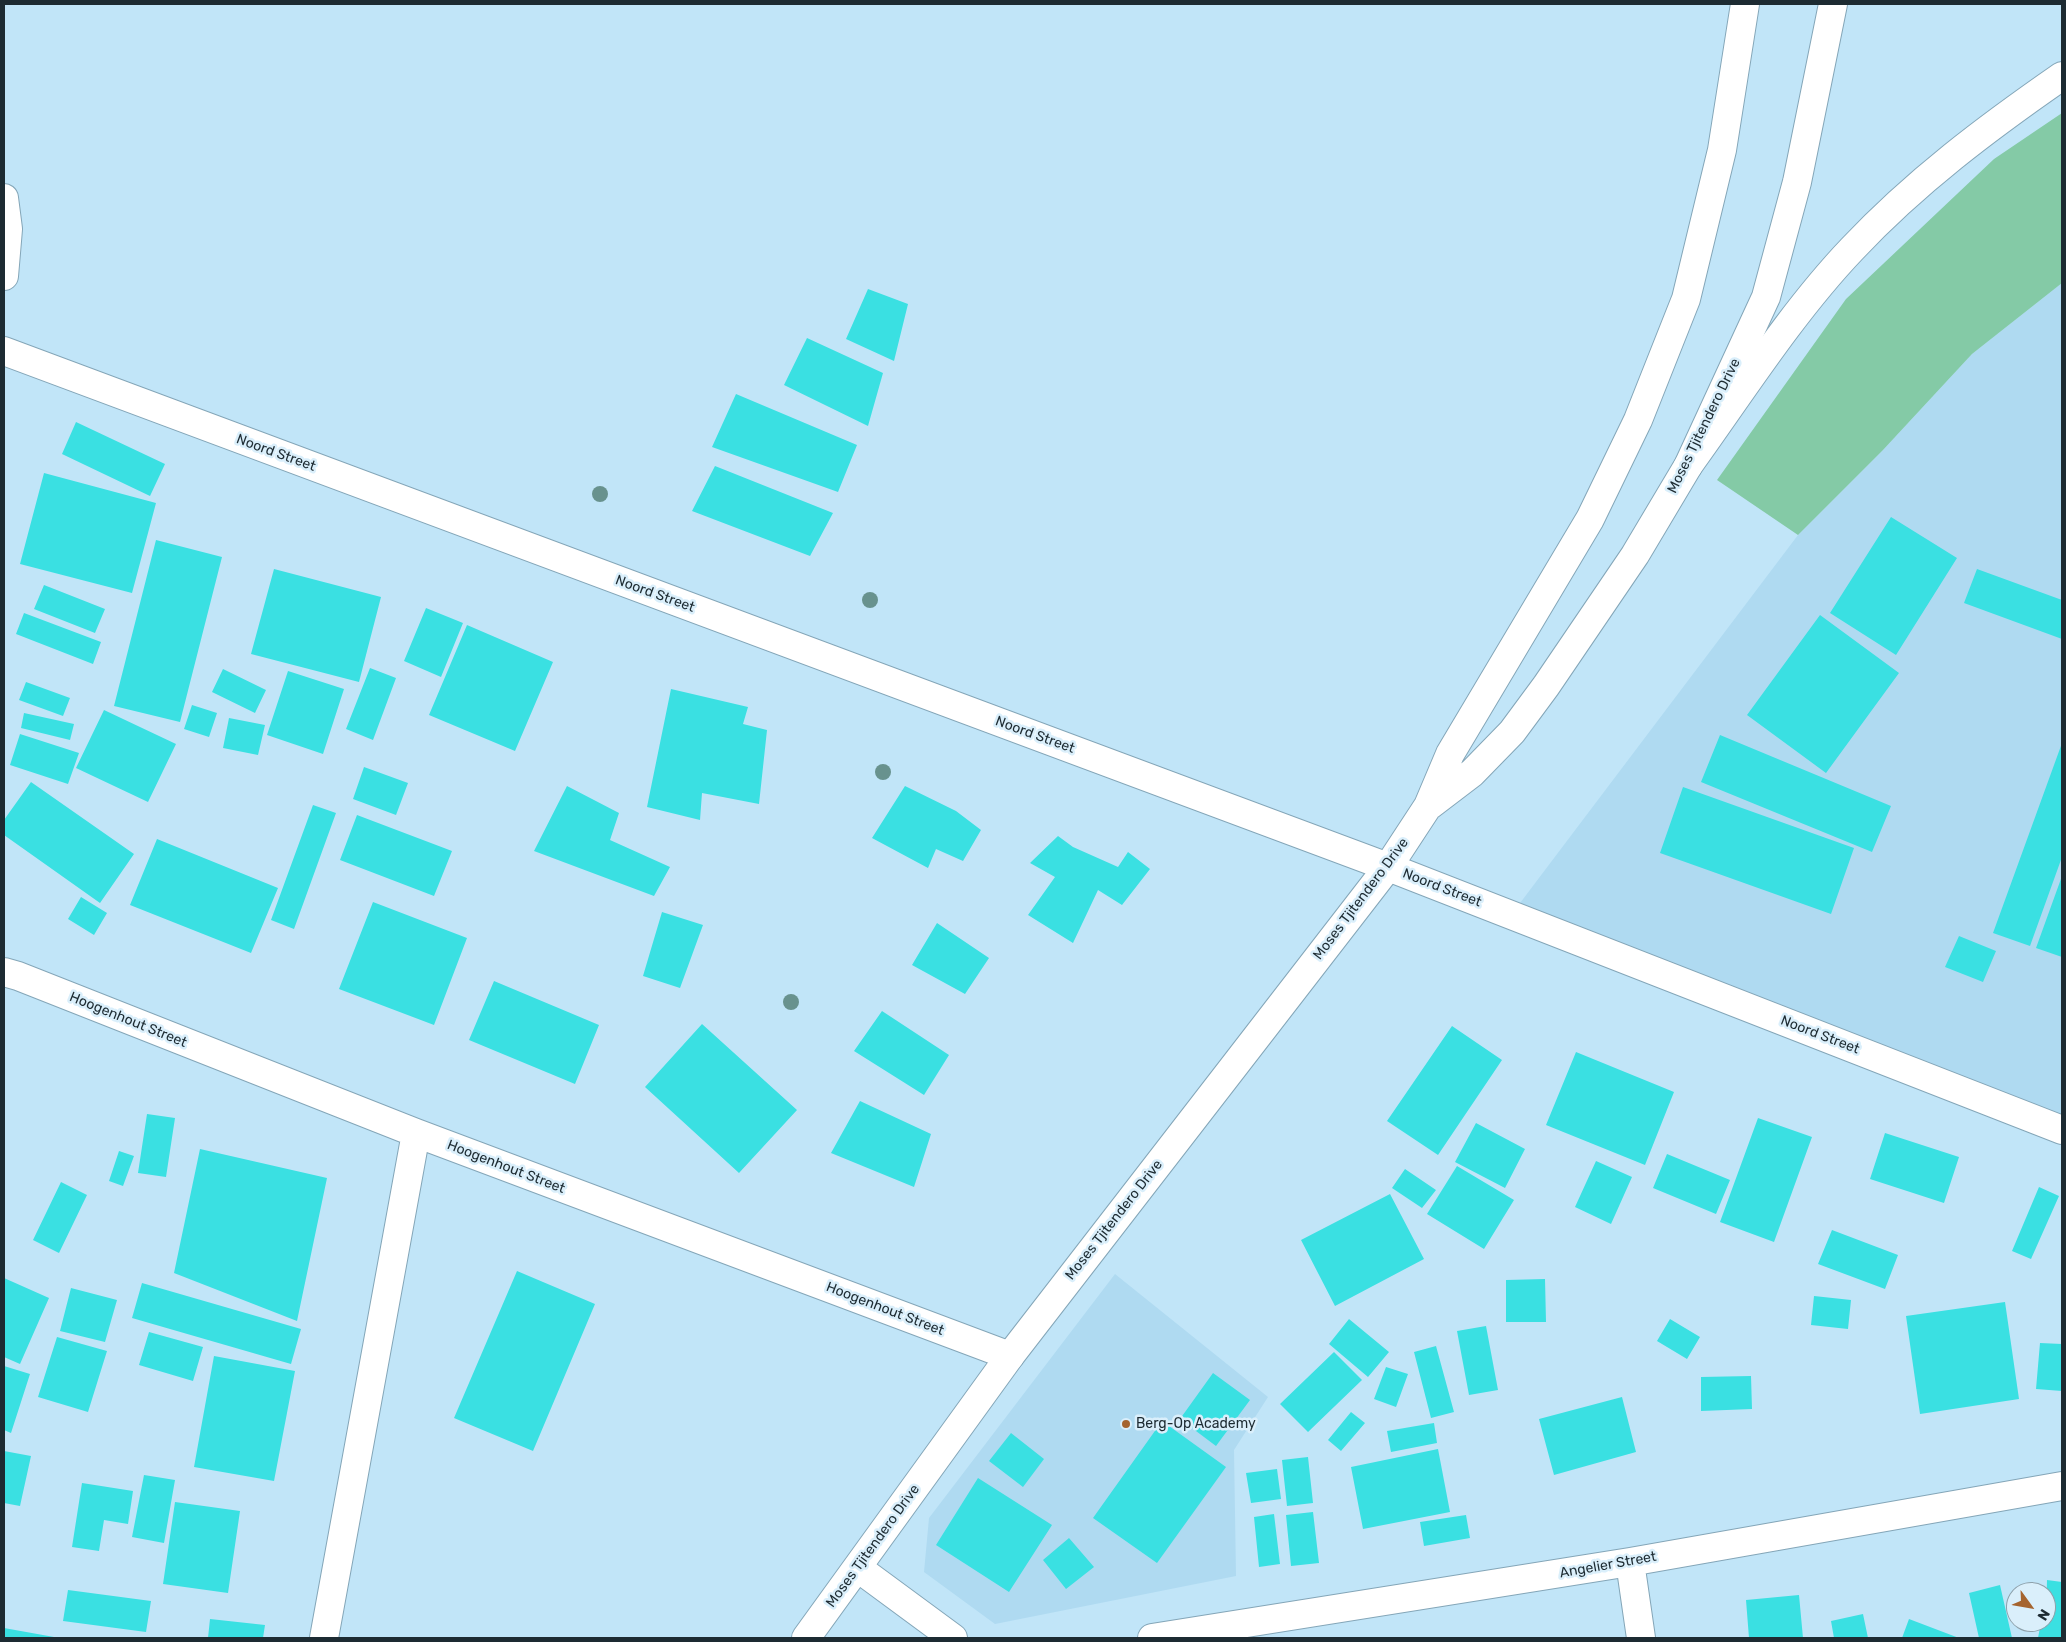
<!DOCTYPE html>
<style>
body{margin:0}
#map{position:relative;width:2066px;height:1642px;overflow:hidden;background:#c1e5f8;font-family:Rubik,sans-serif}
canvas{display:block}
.frame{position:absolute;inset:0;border:5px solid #1d2b32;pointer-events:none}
.north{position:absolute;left:2006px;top:1582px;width:50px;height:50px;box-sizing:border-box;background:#daeffb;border:1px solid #8ea1ab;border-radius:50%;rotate:122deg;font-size:14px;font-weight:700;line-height:20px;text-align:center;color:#1d2b32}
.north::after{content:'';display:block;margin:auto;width:18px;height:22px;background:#a5642f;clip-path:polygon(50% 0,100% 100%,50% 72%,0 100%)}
</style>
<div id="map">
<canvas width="2066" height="1642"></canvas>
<div class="frame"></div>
<div class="north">N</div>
</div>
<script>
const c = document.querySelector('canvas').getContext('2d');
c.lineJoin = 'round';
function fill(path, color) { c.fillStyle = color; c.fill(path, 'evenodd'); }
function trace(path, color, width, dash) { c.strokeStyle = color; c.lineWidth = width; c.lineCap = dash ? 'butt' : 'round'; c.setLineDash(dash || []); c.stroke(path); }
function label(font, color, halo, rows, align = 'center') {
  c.font = font + ' Rubik,sans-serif'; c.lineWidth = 5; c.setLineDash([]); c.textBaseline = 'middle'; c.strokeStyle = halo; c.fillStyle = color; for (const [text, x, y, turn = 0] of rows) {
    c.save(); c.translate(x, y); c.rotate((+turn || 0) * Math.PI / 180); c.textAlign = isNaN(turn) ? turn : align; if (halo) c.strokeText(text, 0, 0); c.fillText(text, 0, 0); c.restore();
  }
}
fill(new Path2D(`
 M2062 283V1130L1511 915 1798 535 1883 450 1972 354Z
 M1115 1274 1268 1397 1234 1450 1236 1576 995 1624 924 1572 929 1518Z`), '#afdaf1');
fill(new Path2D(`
 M2062 113V283L1972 354 1883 450 1798 535 1717 480 1846 299 1994 159Z`), '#84caa6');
fill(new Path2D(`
 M868 289 908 304 894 361 846 339Z
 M807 338 883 373 868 426 784 385Z
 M736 394 857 445 838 492 712 447Z
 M76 422 165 464 150 496 62 454Z
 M715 466 833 513 810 556 692 511Z
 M44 473 156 503 132 593 20 564Z
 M1891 517 1957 558 1896 655 1830 613Z
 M156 540 222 557 180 722 114 706Z
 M274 569 381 597 359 682 251 654Z
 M1977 569 2062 600V639L1964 603Z
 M44 585 105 609 95 633 34 609Z
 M426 608 463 623 441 677 404 661Z
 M24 613 101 642 93 664 16 634Z
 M1820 615 1899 673 1826 773 1747 715Z
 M467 625 553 662 515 751 429 715Z
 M370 668 396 678 373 740 346 729Z
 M223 669 266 690 255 713 212 692Z
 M288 671 344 689 323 754 267 735Z
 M26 682 70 698 63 716 19 700Z
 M671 689 748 707 743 724 767 730 759 804 702 793 700 820 647 807Z
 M192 705 217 713 209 737 184 729Z
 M104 710 176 744 148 802 76 768Z
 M24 713 74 724 70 740 21 728Z
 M229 718 265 725 258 755 223 748Z
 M20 734 79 753 68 784 10 765Z
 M1720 735 1891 806 1872 852 1701 782Z
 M2062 743V857L2030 946 1993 933Z
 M364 767 408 783 396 815 353 799Z
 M31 782 134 854 100 903 4 835V820Z
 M567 786 619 813 610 840 670 867 654 896 534 851Z
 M905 786 956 811 981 830 963 861 936 849 928 868 872 838Z
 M1683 787 1854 848 1831 914 1660 853Z
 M313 805 336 813 294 929 271 920Z
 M357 815 452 851 434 896 340 860Z
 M1058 836 1073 847 1118 867 1128 852 1150 869 1122 905 1098 890 1073 943 1028 915 1055 877 1030 863Z
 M157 839 278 888 251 953 130 905Z
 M2062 876V957L2036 948Z
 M81 897 107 913 94 935 68 919Z
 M373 902 467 938 434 1025 339 989Z
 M662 912 703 925 680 988 643 976Z
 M937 923 989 958 965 994 912 965Z
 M1959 936 1996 951 1983 982 1945 967Z
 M494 981 599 1025 575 1084 469 1040Z
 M882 1011 949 1055 924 1095 854 1051Z
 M702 1024 797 1110 739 1173 645 1087Z
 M1452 1026 1502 1060 1438 1155 1387 1121Z
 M1576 1052 1674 1092 1645 1165 1546 1125Z
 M860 1101 931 1134 914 1187 831 1153Z
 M147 1114 175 1118 166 1177 138 1173Z
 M1758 1118 1812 1137 1774 1242 1720 1222Z
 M1476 1123 1525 1149 1505 1188 1455 1162Z
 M1885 1133 1959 1157 1944 1203 1870 1179Z
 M200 1149 327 1178 297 1321 174 1273Z
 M119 1151 134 1156 123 1186 109 1181Z
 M1667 1154 1730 1180 1716 1214 1653 1188Z
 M1596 1161 1632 1177 1611 1224 1575 1207Z
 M1457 1166 1514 1200 1484 1249 1427 1214Z
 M1405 1169 1436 1190 1422 1208 1392 1188Z
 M61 1182 87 1195 59 1253 33 1240Z
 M2039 1187 2059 1196 2031 1259 2012 1251Z
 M1390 1194 1424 1259 1335 1306 1301 1240Z
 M1832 1230 1898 1255 1885 1289 1818 1264Z
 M517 1271 595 1304 533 1451 454 1418Z
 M4 1278 49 1298 20 1364 4 1357Z
 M1545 1279 1546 1322H1506V1280Z
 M142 1283 301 1329 291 1364 132 1318Z
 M71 1288 117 1300 105 1342 60 1331Z
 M1814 1296 1851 1300 1848 1329 1811 1325Z
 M2005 1302 2019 1399 1920 1414 1906 1316Z
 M1349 1319 1389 1352 1368 1377 1329 1344Z
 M1670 1319 1700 1337 1687 1359 1657 1341Z
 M1486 1326 1498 1390 1469 1395 1457 1331Z
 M149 1332 203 1347 193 1381 139 1365Z
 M57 1337 107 1351 88 1412 38 1397Z
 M2040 1343 2062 1344V1391L2036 1389Z
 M1436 1346 1454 1412 1431 1418 1414 1352Z
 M1334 1352 1362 1380 1308 1432 1280 1404Z
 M214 1356 295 1371 274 1481 194 1467Z
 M4 1366 30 1374 11 1433 4 1430Z
 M1386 1367 1408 1374 1396 1407 1374 1399Z
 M1213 1373 1250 1400 1216 1446 1180 1419Z
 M1751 1376 1752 1409 1701 1411V1377Z
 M1622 1397 1636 1452 1554 1475 1539 1419Z
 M1351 1412 1365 1423 1341 1451 1328 1440Z
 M1162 1421 1226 1467 1157 1563 1093 1518Z
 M1434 1423 1437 1443 1391 1452 1387 1431Z
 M1011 1433 1044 1459 1023 1487 989 1461Z
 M1438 1449 1450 1512 1363 1529 1351 1467Z
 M4 1451 31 1456 20 1506 4 1503Z
 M1308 1457 1313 1503 1287 1506 1282 1460Z
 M1277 1469 1281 1499 1251 1503 1246 1473Z
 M144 1475 175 1480 164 1543 132 1537Z
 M978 1478 1052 1525 1009 1592 936 1545Z
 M82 1483 133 1491 128 1524 104 1520 99 1551 72 1547Z
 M175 1502 240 1511 228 1593 163 1584Z
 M1313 1512 1319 1563 1291 1566 1286 1515Z
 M1274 1514 1280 1564 1259 1567 1254 1517Z
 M1466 1515 1470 1538 1424 1546 1420 1522Z
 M1069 1538 1094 1567 1066 1589 1043 1560Z
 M2047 1580 2062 1582V1638H2038L2041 1622H2046Z
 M2000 1585 2012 1638H1979L1969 1593Z
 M68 1590 151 1601 146 1632 63 1621Z
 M1799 1595 1803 1638H1749L1746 1600Z
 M1863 1614 1868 1638H1834L1831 1621Z
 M210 1619 265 1625 263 1638H208Z
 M1909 1619 1959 1638H1902Z
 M4 1628 54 1637V1638H4Z`), '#3ae0e2');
const minor = new Path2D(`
 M4 198 8 229 4 276
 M4 351 1388 867 2062 1130
 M4 972 18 976 416 1133 1010 1356
 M1630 1562 1641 1638
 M858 1568 953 1638
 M324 1638 416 1133
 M1152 1638 1630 1562 2062 1486`);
const major = new Path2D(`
 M1430 805 1472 773 1512 732 1546 686 1635 555 1688 466 1766 297 1797 182 1833 4
 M806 1638 1010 1356 1388 867 1428 806 1450 754 1590 519 1638 420 1686 299 1722 150 1745 4`);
const highway = new Path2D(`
 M1688 466C1740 394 1791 313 1852 249 1915 182 1987 128 2062 76`);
trace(minor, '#84a6b8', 30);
trace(major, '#84a6b8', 30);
trace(highway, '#84a6b8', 30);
trace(minor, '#fff', 28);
trace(major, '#fff', 28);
trace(highway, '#fff', 28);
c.fillStyle = '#68928e';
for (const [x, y] of [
 [600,494],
 [870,600],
 [883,772],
 [791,1002]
]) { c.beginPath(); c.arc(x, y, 8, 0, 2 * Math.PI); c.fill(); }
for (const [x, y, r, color] of [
 [1126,1424,5,"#a5642f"]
]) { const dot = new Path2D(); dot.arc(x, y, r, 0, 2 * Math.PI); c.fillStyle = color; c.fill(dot); trace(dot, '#daeffb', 2); }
label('14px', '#1d2b32', '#daeffb', [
 ["Moses Tjitendero Drive",1704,426,-64],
 ["Noord Street",276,453,20],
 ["Noord Street",655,594,20],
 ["Noord Street",1035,735,20],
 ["Noord Street",1442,888,21],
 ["Moses Tjitendero Drive",1361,899,-53],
 ["Hoogenhout Street",128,1020,22],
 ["Noord Street",1820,1035,21],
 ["Hoogenhout Street",506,1167,21],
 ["Moses Tjitendero Drive",1114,1220,-52],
 ["Hoogenhout Street",885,1309,21],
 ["Moses Tjitendero Drive",873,1546,-54],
 ["Angelier Street",1608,1565,-10]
]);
label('14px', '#1d2b32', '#daeffb', [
 ["Berg-Op Academy",1136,1424]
], 'left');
</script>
